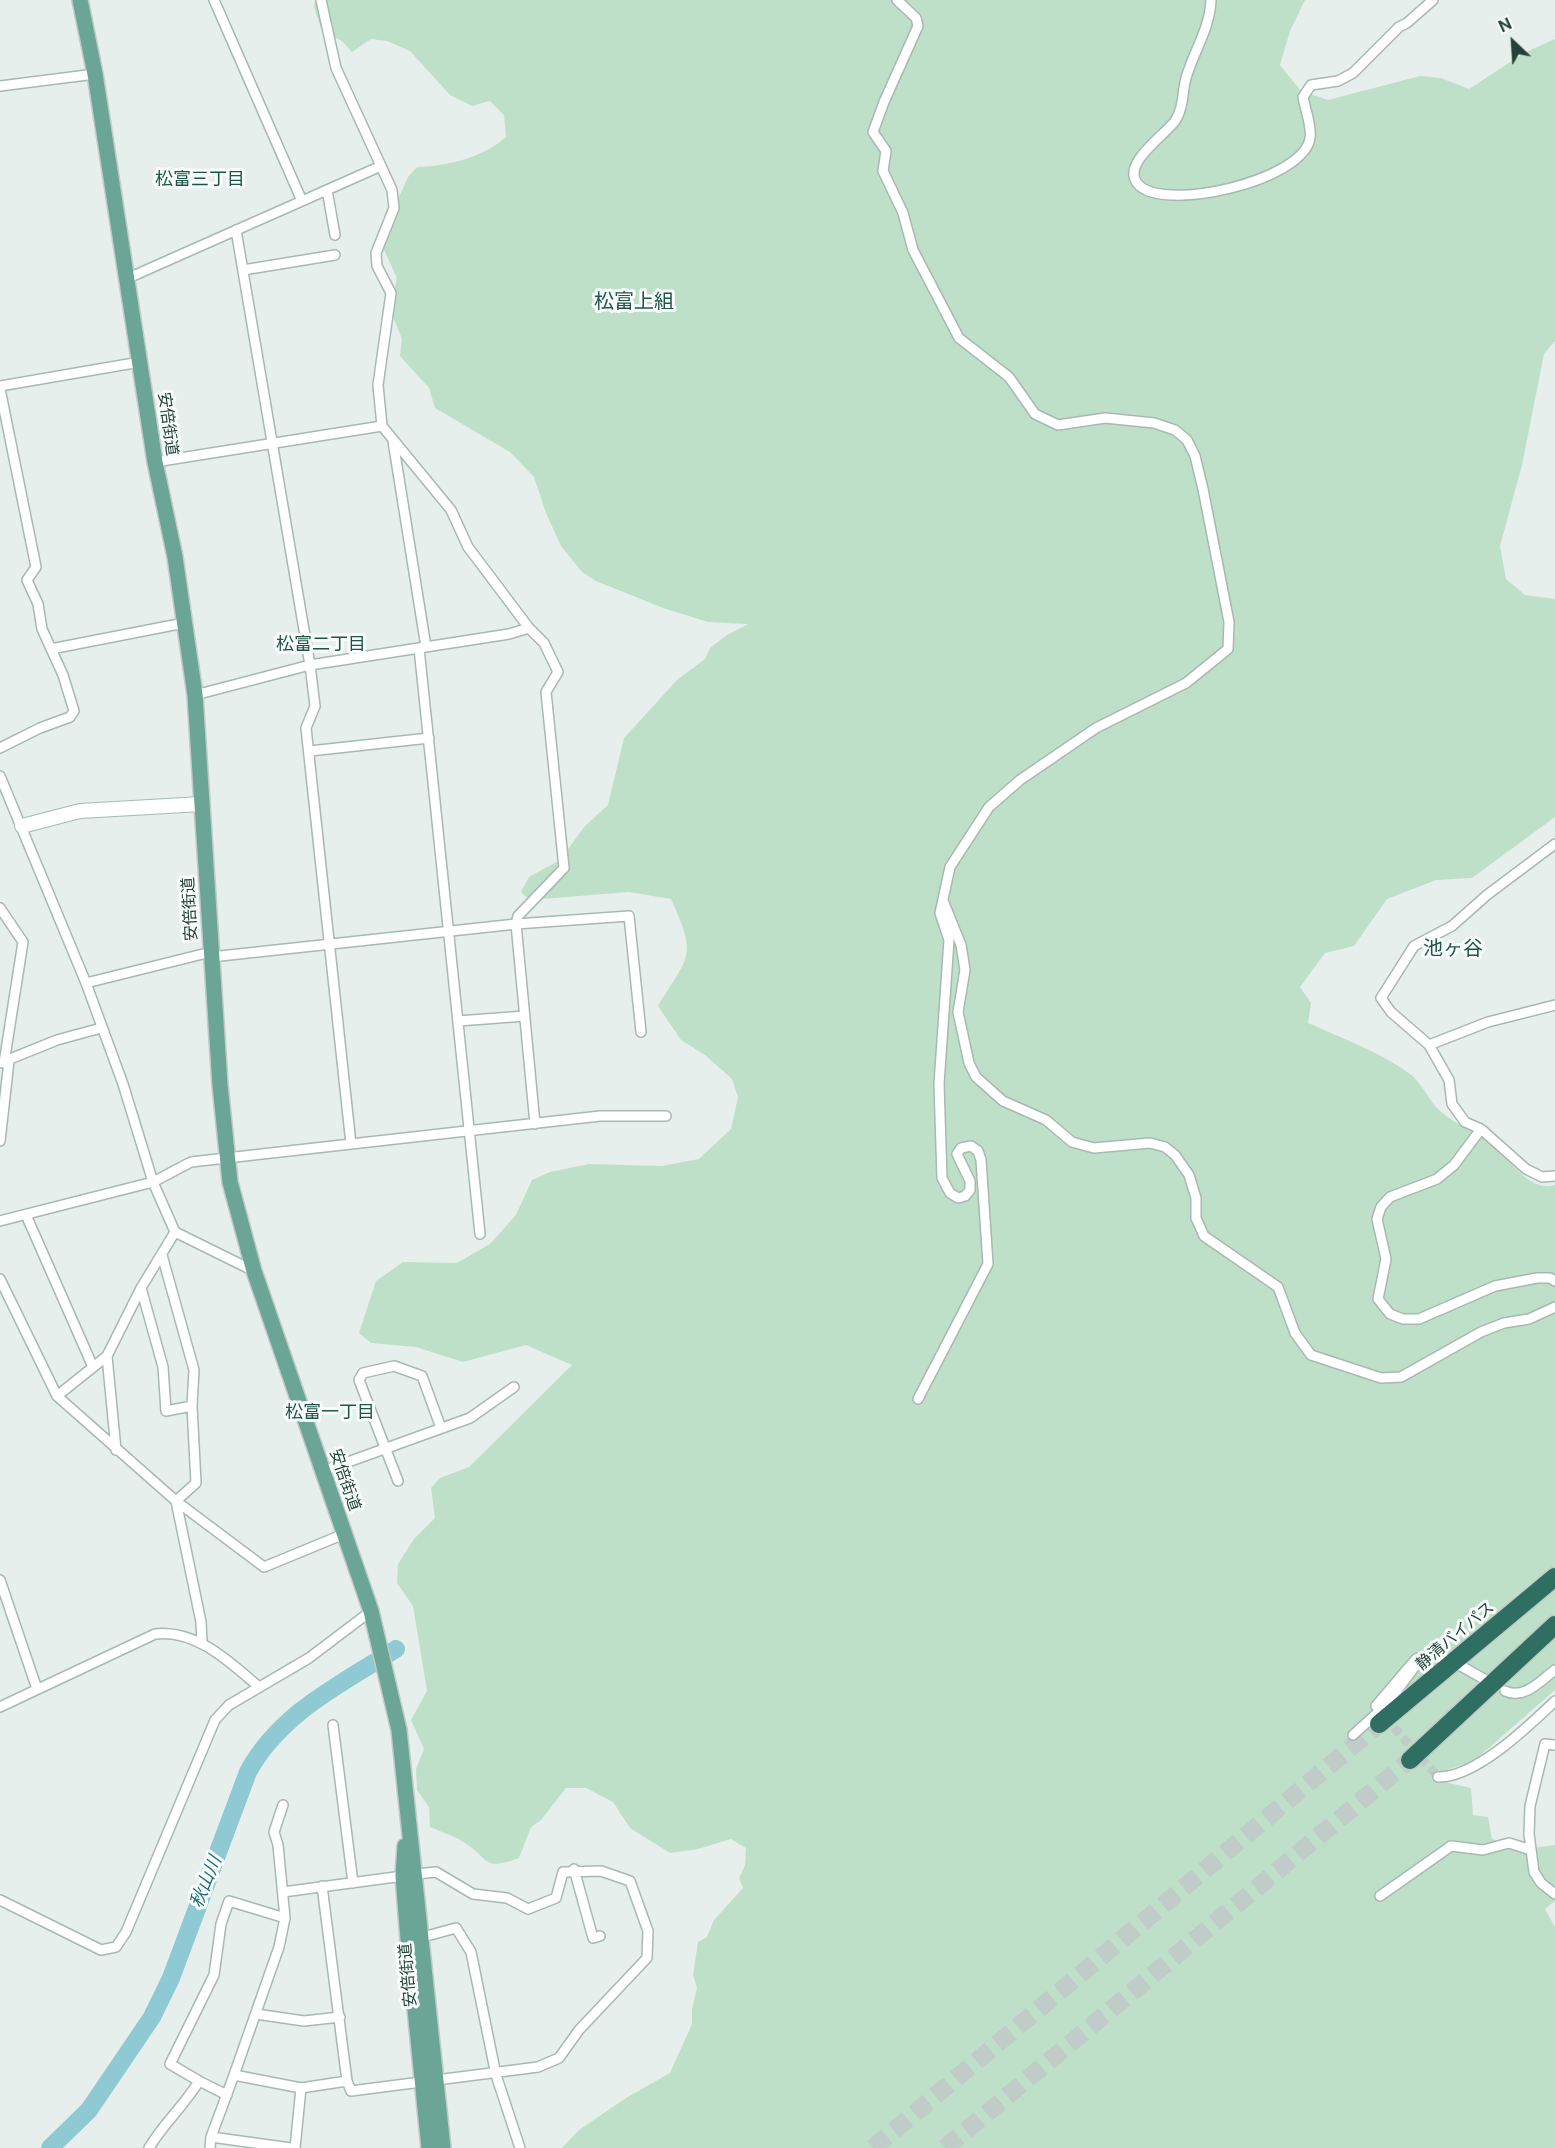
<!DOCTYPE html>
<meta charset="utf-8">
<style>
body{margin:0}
#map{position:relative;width:1555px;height:2148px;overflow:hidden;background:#e6efeb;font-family:"Public Sans",sans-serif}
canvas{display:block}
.north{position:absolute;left:1483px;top:12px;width:60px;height:60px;-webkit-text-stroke:4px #f7fbf9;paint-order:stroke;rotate:335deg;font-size:16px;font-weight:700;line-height:24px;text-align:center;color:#24423a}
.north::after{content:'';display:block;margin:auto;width:21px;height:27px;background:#24423a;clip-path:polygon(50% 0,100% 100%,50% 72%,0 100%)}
</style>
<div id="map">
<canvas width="1555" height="2148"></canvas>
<div class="north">N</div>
</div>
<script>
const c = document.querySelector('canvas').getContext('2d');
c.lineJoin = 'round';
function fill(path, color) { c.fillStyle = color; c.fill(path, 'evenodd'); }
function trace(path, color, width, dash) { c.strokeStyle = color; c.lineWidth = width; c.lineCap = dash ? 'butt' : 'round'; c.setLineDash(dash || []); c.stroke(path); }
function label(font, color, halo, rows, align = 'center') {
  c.font = font + ' "Public Sans","Noto Sans JP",sans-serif'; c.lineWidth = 6; c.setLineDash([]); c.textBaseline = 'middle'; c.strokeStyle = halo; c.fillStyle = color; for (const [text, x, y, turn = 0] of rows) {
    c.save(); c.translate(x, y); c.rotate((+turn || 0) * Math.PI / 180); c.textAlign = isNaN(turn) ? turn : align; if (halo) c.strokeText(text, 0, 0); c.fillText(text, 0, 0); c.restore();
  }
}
fill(new Path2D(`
 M315 0H1305L1290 31 1280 65 1301 91 1328 100 1420 76 1441 78 1469 89 1524 53 1555 39V341L1544 354 1522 465 1500 546 1506 579 1525 595 1555 599V817L1472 878 1436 880 1387 899 1354 946 1325 953 1300 987 1311 1003 1308 1023C1342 1038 1380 1052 1410 1074 1421 1082 1427 1097 1436 1107 1450 1121 1468 1129 1485 1139 1505 1152 1528 1194 1555 1185V1690L1474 1761 1440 1772 1431 1779 1471 1788 1473 1815 1488 1817 1492 1839 1524 1849 1555 1845V1901L1545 1909 1555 1927V2148H562L579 2130 626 2098 670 2073 692 2024V2009L697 1988 693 1975 698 1942 707 1937 714 1920 743 1888 739 1878 745 1865 746 1848 731 1839 698 1849 670 1853 630 1828 613 1802 586 1788H566L541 1820 531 1827 519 1858C482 1871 492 1861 465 1843 455 1836 441 1832 430 1827L429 1807 417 1790 416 1769 424 1749 411 1720 427 1691 413 1606 397 1583 398 1564 414 1539 435 1518 431 1488 440 1478 469 1467 572 1365 526 1345 463 1362 416 1347 371 1343 359 1333 376 1281 403 1262 457 1263 490 1244 516 1215 532 1180 550 1172 589 1164 662 1166 699 1159 731 1129 738 1097 732 1079 705 1055 681 1040 658 1006C690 954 697 957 671 899L629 892 529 900 521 892 529 877 560 860 585 826 608 805 624 738 678 679 705 659 710 648 727 635 748 624 708 622 663 608 596 581 582 572 561 546 546 513 534 477 510 452 435 408 429 388 400 356 402 339 390 309 397 278 384 250 383 233 408 177 417 167C448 166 482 158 506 137L504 115 490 101 472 106 450 95 410 51 387 41 371 39 352 52 342 41 322 31 314 7Z`), '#bfe0c8');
trace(new Path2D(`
 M50 2148 89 2110 152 2017 171 1978 248 1772C280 1713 341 1684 396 1649`), '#8ec9d4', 18);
trace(new Path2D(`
 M1385 1717 1438 1777`), '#bfccc8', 9, [9, 4.5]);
trace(new Path2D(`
 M873 2148 1379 1724
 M945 2148 1410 1760`), '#bfccc8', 18, [18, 9]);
const street = new Path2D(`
 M214 0 302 201
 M321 0 336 68 392 190 394 208 376 253 377 266 391 293 378 385 382 426 451 510 468 547 529 628 544 643 558 672 546 692 564 868 518 916 516 924 535 1124
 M897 0 916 18 918 26 884 102 873 132 886 151 883 171 903 213 913 250 959 338 1009 377 1035 414 1058 425 1105 418 1154 423 1175 430 1187 440 1195 456 1203 489 1229 622 1228 649 1186 683 1096 728 1020 780 989 807 950 867 940 913 949 940 939 1084 942 1178 950 1193 958 1198 965 1196 970 1190V1181L957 1154 961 1148 971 1146 978 1151 981 1160 988 1264 918 1399
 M1211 0C1210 28 1194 51 1186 78 1182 92 1184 108 1175 121 1165 135 1122 163 1137 183 1160 214 1304 181 1310 138 1312 126 1305 109 1303 97L1311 85 1338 81 1353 73 1399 27 1407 23 1433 0
 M0 86 95 74
 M327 190 335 235
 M236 230 310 665 315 706 306 728 351 1144
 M243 270 335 255
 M126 279 381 166
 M0 386 140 362
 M0 389 36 567 27 580 38 604 42 629 63 675 74 711 70 717 40 728 0 748
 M393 441 426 647
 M155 462 382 426
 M419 648 480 1234
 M51 649 184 623
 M195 695 310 665 509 634 529 628
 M310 751 429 738
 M0 776 86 983 123 1084 153 1182 175 1232 254 1271
 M1555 844 1487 895 1452 926 1414 946 1381 998 1391 1012 1429 1045 1449 1080 1452 1104 1465 1122 1481 1129 1526 1169 1542 1177 1555 1176
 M944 903 961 945 965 970 958 1012 969 1063 976 1077 1003 1101 1046 1120 1072 1142 1094 1148 1150 1143 1165 1147 1175 1155 1189 1175 1196 1198V1218L1204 1236 1278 1287 1295 1333 1311 1355 1381 1378 1401 1377 1481 1332 1504 1323 1529 1319 1555 1307
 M0 908 23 942 4 1063
 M211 957 516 924 629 916 641 1032
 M86 983 211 952
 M458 1021 525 1016
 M1429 1045 1488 1022 1555 1005
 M0 1063 57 1040 101 1028
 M1481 1129 1454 1165 1437 1179 1390 1197 1381 1207 1377 1219 1386 1259 1378 1299 1390 1314 1403 1319H1419L1495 1286 1537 1278H1550L1555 1281
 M0 1141 9 1061
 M26 1215 93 1367
 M0 1221 153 1182 191 1162 600 1116H666
 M162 1255 194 1370 192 1406 196 1483 176 1501
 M0 1279 57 1396 176 1501 264 1567 344 1534
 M141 1288 163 1367 166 1411 192 1406
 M107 1356 116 1450
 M57 1396 107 1356 141 1288 175 1232
 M323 1471 470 1418 514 1387
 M398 1481 359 1380 363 1373 394 1366 422 1376 441 1428
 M176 1501 201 1622 202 1643
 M0 1580 37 1689
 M1461 1666 1484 1679
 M1505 1691C1524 1700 1540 1681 1555 1670
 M1376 1706 1416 1659 1423 1656 1444 1658
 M0 1707 155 1634C196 1629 230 1662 259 1687
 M333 1725 353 1883
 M1353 1735 1385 1706 1423 1656
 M1555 1745 1545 1744 1530 1806 1529 1834 1534 1872 1541 1883 1555 1894
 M1438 1777C1475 1778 1529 1726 1555 1701
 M283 1805 274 1832 278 1845 285 1918 279 1947 234 2075 301 2088 347 2081 322 1886
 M574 1869 593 1938 600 1936
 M283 1892 403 1876
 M1380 1896 1451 1846 1483 1850 1509 1843 1531 1850
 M0 1900 101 1950 116 1947 126 1932 215 1720 229 1705 309 1658 371 1611
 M423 1937 456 1928 471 1952 496 2075 520 2148
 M256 2014 304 2021 340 2017
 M199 2081 170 2064 214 1975 221 1924 229 1901 285 1918
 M347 2081 351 2091 538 2067 559 2058 579 2030 647 1958 648 1931 630 1881 601 1871 563 1872 556 1898 528 1909 507 1898 473 1894 436 1872 416 1874
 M211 2137 291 2148
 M149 2148C163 2124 184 2106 199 2081L227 2095
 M210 2148 211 2137 234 2075
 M295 2148 301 2088`);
const secondary = new Path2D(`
 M22 826 80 811 202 804`);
const primary = new Path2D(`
 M80 0 95 74 155 462 175 557 195 695 220 1085 230 1182 254 1271 371 1611 399 1730 443 2148
 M405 1846 403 1876 408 1939 429 2148`);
const highway = new Path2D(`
 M1379 1724 1555 1577
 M1410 1760 1555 1625`);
trace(street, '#a8b8b2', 12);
trace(secondary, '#a4bbb3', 16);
trace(primary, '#c2cac8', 18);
trace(highway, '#c2cac8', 21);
trace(street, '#fff', 9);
trace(secondary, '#fff', 14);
trace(primary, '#6aa596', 15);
trace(highway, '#2f6f62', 18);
label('16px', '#24423a', '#f7fbf9', [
 ["安倍街道",168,424,82],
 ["安倍街道",190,909,-93],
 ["安倍街道",345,1480,71],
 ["静清バイパス",1455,1636,-40],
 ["安倍街道",408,1975,-95]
]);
label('18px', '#1f5548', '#f7fbf9', [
 ["松富三丁目",200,179],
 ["松富二丁目",321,644],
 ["松富一丁目",330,1412]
]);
label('italic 18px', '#1c6f80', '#f7fbf9', [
 ["秋山川",206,1882,-68]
]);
label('20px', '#1f5548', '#f7fbf9', [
 ["松富上組",634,302],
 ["池ヶ谷",1453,949]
]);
</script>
